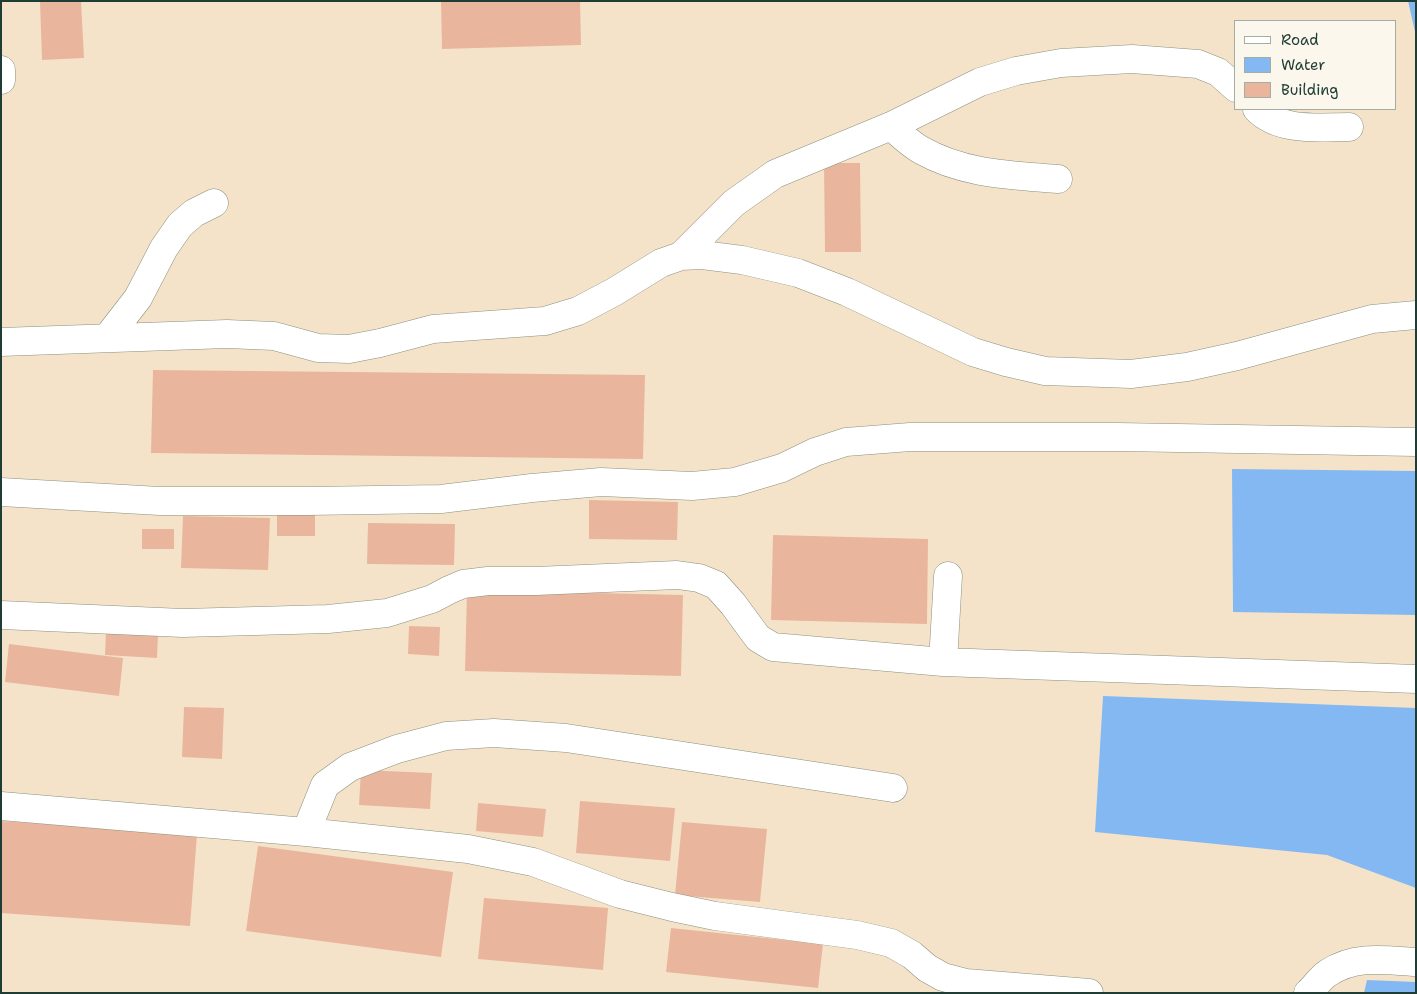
<!DOCTYPE html>
<style>
body{margin:0}
#map{position:relative;width:1417px;height:994px;overflow:hidden;background:#f5e3c9;font-family:"Shantell Sans",sans-serif}
canvas{display:block}
.frame{position:absolute;inset:0;border:2px solid #1f3d34;pointer-events:none}
.legend{position:absolute;left:1234px;top:20px;width:162px;height:90px;box-sizing:border-box;background:#fbf7ec;border:1px solid #a3ada2;margin:0;padding:6px 9px;list-style:none;font-size:15px;color:#1f3d34}
.legend li{display:flex;align-items:center;gap:10px;height:25px}
.legend b{width:25px;border:1px solid #a3ada2}
</style>
<div id="map">
<canvas width="1417" height="994"></canvas>
<div class="frame"></div>
<ul class="legend">
<li><b style="height:6px;background:#fff"></b>Road</li>
<li><b style="height:14px;background:#84b8f2"></b>Water</li>
<li><b style="height:14px;background:#e9b69d"></b>Building</li>
</ul>
</div>
<script>
const c = document.querySelector('canvas').getContext('2d');
c.lineJoin = 'round';
function fill(path, color) { c.fillStyle = color; c.fill(path, 'evenodd'); }
function trace(path, color, width, dash) { c.strokeStyle = color; c.lineWidth = width; c.lineCap = dash ? 'butt' : 'round'; c.setLineDash(dash || []); c.stroke(path); }
fill(new Path2D(`
 M1408 1H1416V36Z
 M1232 469 1416 471V615L1233 612Z
 M1103 696 1416 708V888L1327 855 1095 832Z
 M1367 980 1416 982V993H1364Z`), '#84b8f2');
fill(new Path2D(`
 M40 1H81L84 58 42 60Z
 M441 1H580L581 45 442 49Z
 M824 163H860L861 252H825Z
 M153 370 645 375 643 459 151 453Z
 M589 500 678 502 677 540 589 539Z
 M277 514H315V536H277Z
 M183 516 270 518 268 570 181 568Z
 M368 523 455 524 454 565 367 564Z
 M142 529H174V549H142Z
 M773 535 928 539 927 624 771 620Z
 M467 590 683 595 681 676 465 671Z
 M409 626 440 627 439 656 408 654Z
 M106 631 158 634 157 658 105 655Z
 M9 644 123 658 119 696 5 682Z
 M184 707 224 708 222 759 182 757Z
 M361 770 432 773 430 809 359 805Z
 M580 801 675 808 670 861 576 853Z
 M478 803 546 809 543 837 476 831Z
 M1 821 197 834 190 926 1 913Z
 M682 822 767 829 760 902 675 895Z
 M258 846 453 872 441 957 246 931Z
 M484 898 608 908 603 970 478 959Z
 M671 928 823 944 818 988 666 972Z`), '#e9b69d');
const minor = new Path2D(`
 M1 70V80
 M1257 109C1280 132 1319 127 1349 127
 M891 126C900 134 910 144 921 150 963 174 1010 175 1058 179
 M681 256 734 203 775 174 891 126 980 82 1016 71 1061 63 1132 59 1198 64 1218 72 1236 88
 M107 338 138 298 164 248 180 225 194 213 214 203
 M1 342 227 334 274 336 318 348 349 349 380 343 433 329 545 321 578 311 614 292 661 263 681 256 702 255 742 260 798 273 847 292 973 352 1006 362 1045 371 1131 374 1187 367 1237 356 1372 319 1416 315
 M1 492 160 501H308L441 499 532 488 601 482 692 486 735 482 782 468 815 452 846 442 910 437H1118L1416 442
 M1 615 183 623 328 619 387 613 432 599 449 590 463 584 488 581H536L677 575 699 578 716 585 733 604 758 638 773 647 943 662 1416 679
 M943 662 948 576
 M1 806 306 832 468 849 533 862 620 894 672 907 715 916 857 935 891 943 912 955 927 968 943 977 966 983 1089 993
 M306 832 325 785 350 767 397 749 446 736 494 733 566 738 893 788
 M1308 993C1315 987 1320 978 1328 973 1355 955 1384 960 1416 962`);
trace(minor, '#8a907e', 29);
trace(minor, '#fff', 28);
</script>
